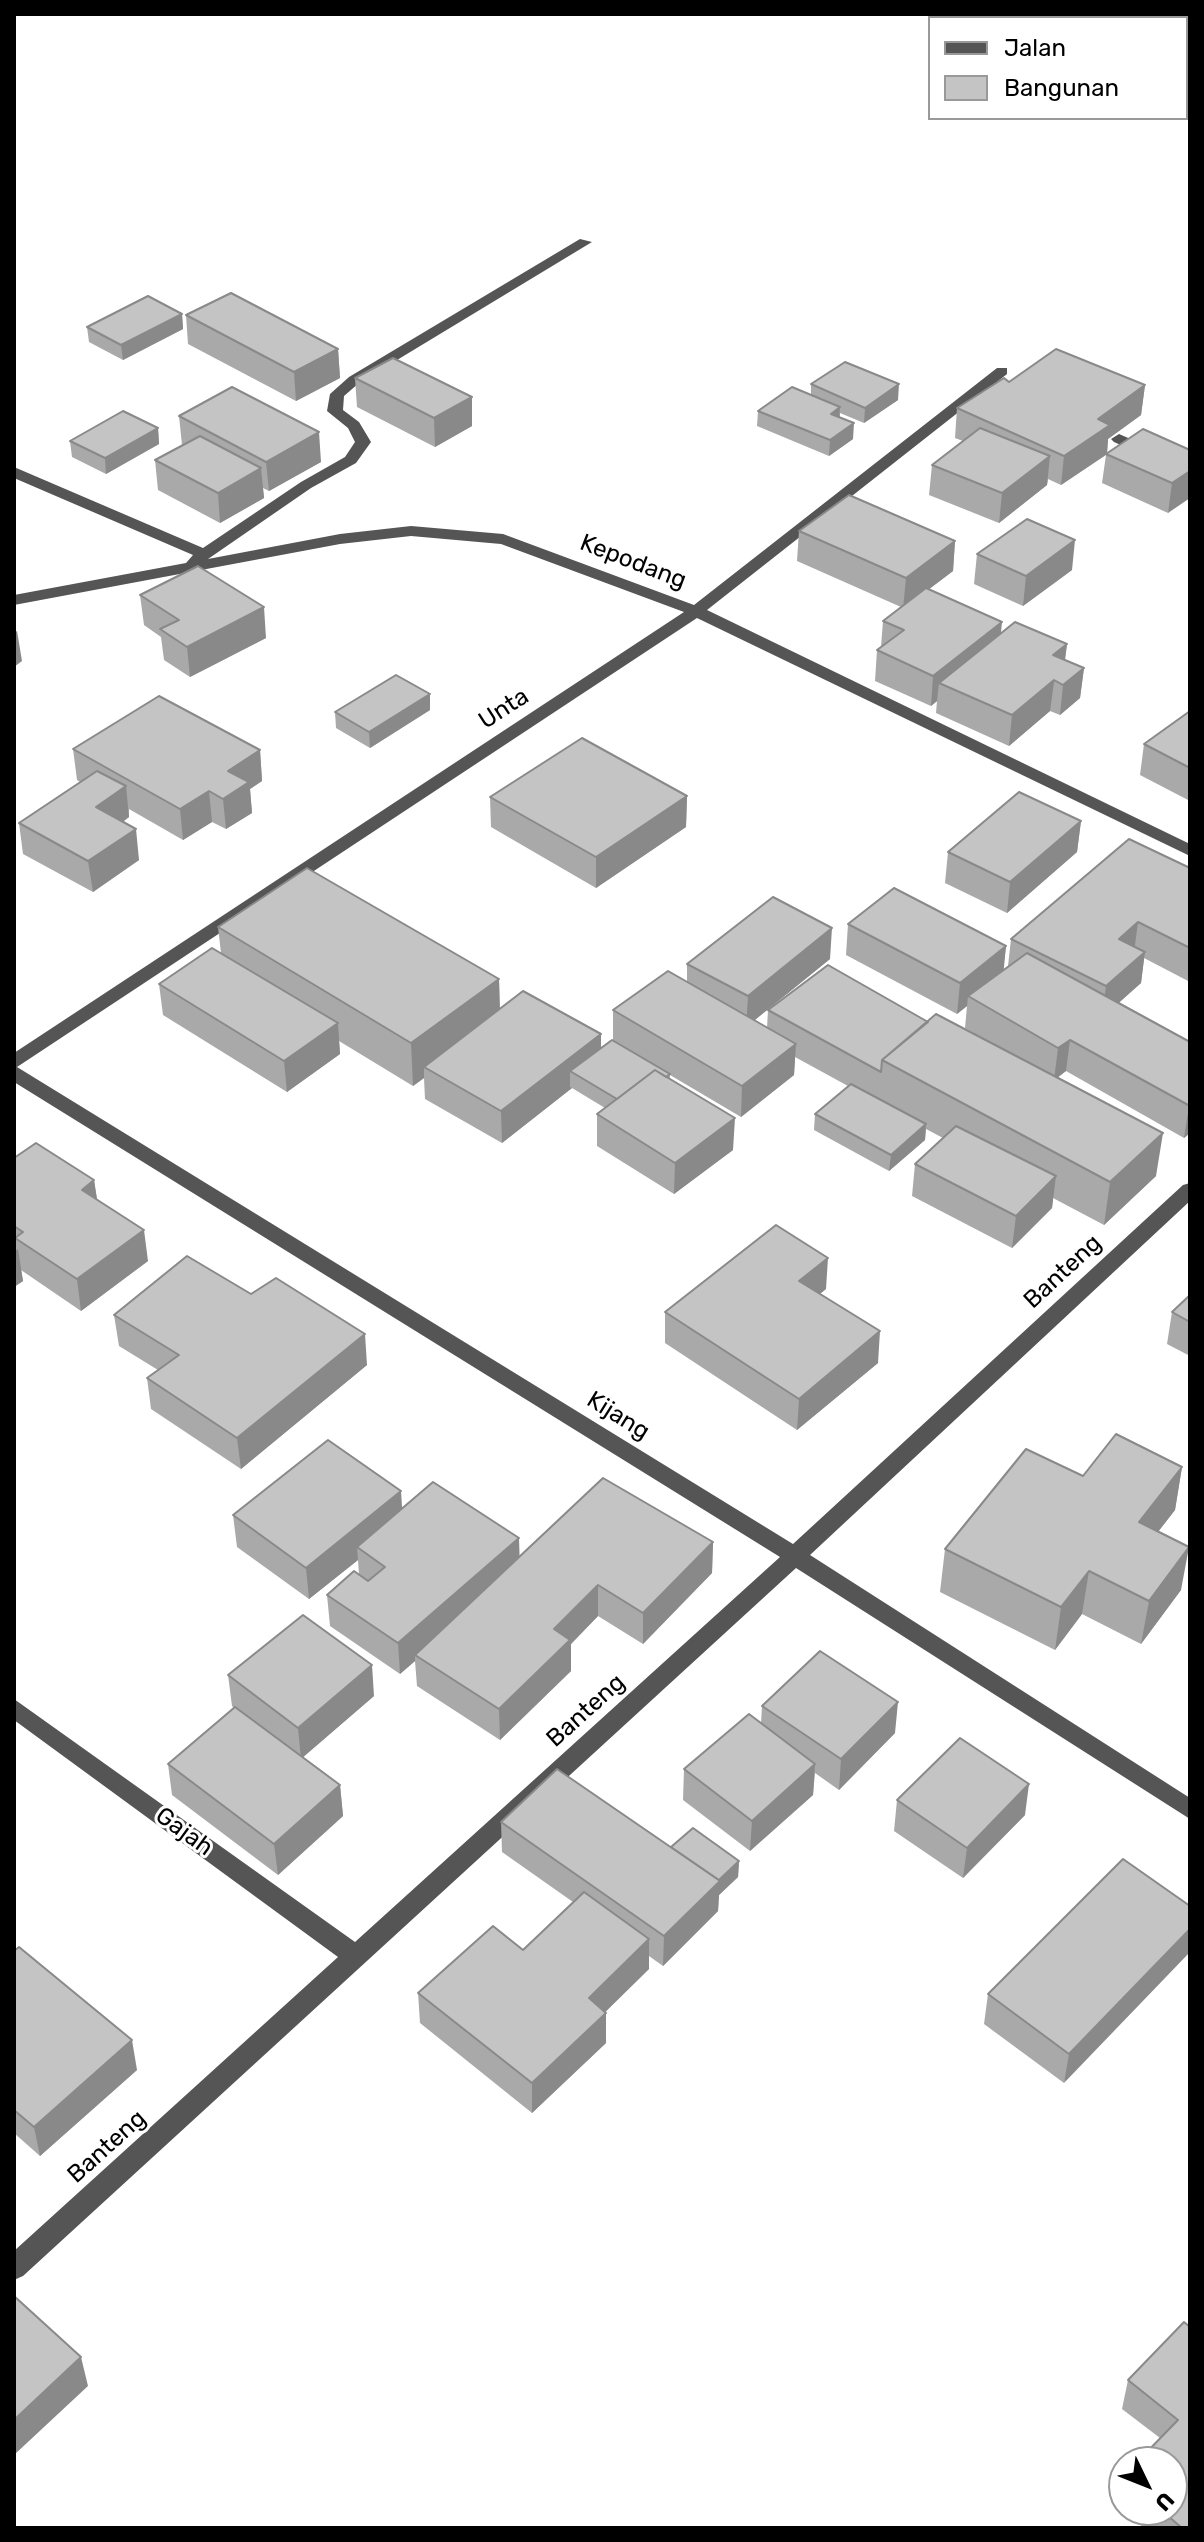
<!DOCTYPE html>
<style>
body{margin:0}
#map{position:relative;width:1204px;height:2542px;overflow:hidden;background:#fff;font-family:Rubik,sans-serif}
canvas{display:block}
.frame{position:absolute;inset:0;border:16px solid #000;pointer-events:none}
.legend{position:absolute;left:928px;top:16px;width:260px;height:104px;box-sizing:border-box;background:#fff;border:2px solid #999;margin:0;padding:10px 14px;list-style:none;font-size:24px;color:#000}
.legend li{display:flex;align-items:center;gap:16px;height:40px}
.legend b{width:40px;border:2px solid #999}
.north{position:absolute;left:1108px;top:2446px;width:80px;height:80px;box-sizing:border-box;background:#fff;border:2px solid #999;border-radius:50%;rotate:133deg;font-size:22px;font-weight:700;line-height:32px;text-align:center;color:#000}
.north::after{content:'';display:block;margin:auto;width:28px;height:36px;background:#000;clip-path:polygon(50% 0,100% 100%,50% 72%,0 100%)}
</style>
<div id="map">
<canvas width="1204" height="2542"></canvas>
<div class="frame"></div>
<ul class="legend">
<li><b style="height:10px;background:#555"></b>Jalan</li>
<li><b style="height:22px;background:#c4c4c4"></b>Bangunan</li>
</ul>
<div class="north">U</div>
</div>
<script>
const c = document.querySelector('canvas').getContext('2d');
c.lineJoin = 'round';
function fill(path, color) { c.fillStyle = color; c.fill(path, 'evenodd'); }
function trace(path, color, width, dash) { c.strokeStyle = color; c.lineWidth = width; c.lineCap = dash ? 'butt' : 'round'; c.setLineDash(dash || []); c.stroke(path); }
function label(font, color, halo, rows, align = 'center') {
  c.font = font + ' Rubik,sans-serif'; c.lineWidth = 6; c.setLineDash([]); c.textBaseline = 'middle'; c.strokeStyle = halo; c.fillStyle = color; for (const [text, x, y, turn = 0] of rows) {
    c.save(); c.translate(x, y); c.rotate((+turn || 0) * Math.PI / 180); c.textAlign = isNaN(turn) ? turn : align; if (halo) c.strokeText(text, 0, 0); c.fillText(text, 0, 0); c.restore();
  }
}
fill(new Path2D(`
 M580 239 592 242 359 383 344 396 343 410 359 422 371 442 356 463 311 488 208 559 340 534 411 526 503 534 694 605 997 368H1007V374L707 610 1190 844V856L697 618 17 1067 793 1544 1183 1185 1190 1183V1201L810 1555 1190 1798V1819L796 1568 23 2276 14 2280V2251L338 1957 14 1720V1699L355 1942 780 1557 14 1082V1053L684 612 501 544 411 536 340 544 14 605V595L186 563 193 555 14 478V467L203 548 301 482 345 457 355 442 348 428 327 411 330 394 349 377Z
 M1119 434 1190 465V476L1114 442 1111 439Z`), '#555');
fill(new Path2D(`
 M182 314 183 329 123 360 89 342 87 327Z
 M186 315 338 349 340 378 296 401 188 344Z
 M355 378 472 397V426L435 447 357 407Z
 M1009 382 1145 385 1141 415 1108 439 1107 453 1190 450 1168 513 1102 483 1106 455 1061 485 1048 479 1047 485 999 523 929 495 932 465 963 441 955 438 957 408Z
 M811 384 898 400 864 423 840 413V417L853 439 829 456 757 426 758 411 811 395Z
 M179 416 321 462 269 491 263 488 264 498 220 523 158 490 155 460 182 445Z
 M158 428 159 444 106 474 72 457 70 441Z
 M799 531 955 541 953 571 929 589 1001 633 1067 644 1065 660 1084 668 1080 698 1060 715 1050 711 1009 746 936 713 937 701 931 706 875 681 877 650 881 647 883 621 901 607 797 561Z
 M977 554 1072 570 1023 606 974 584Z
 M140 595 266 638 190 677 164 660 161 637 144 625Z
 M430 710 370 748 336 728 335 712Z
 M1190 711V801L1140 775 1144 744Z
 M73 749 260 750 262 781 250 789 252 813 226 829 212 822 183 840 129 809V817L123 822 139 860 93 892 23 854 19 823 80 782 77 780Z
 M687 796 686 827 596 888 491 827 490 797Z
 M1081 821 1077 852 1007 913 945 883 948 852Z
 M1190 868V982L1144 958 1141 983 1118 1003 1190 1042V1133L1184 1138 1066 1071 1057 1078 1156 1176 1104 1225 1053 1198 1052 1208 1012 1248 912 1196 915 1164 943 1138 926 1129 925 1140 889 1171 814 1130 815 1114 848 1086 795 1057 794 1075 741 1117 670 1075V1079L733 1150 674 1194 597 1146V1114L605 1108 572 1088 502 1143 425 1099 424 1078 413 1086 339 1041 340 1054 287 1092 163 1015 159 984 221 953 218 927 499 979 500 1009 601 1048 613 1041V1010L687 981V964L830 959 755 1020 767 1028 768 1010 928 1022 988 1041 965 1028 967 1006 957 1014 846 955 848 924 1006 946 1003 970 1008 966 1011 939Z
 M14 1158 94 1180 97 1200 148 1261 81 1311 21 1270 23 1281 14 1287Z
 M826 1289 820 1294 878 1363 797 1430 665 1343V1312Z
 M1190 1295V1356L1167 1344 1172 1312Z
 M114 1315 367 1365 241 1469 151 1409 147 1378 158 1370 119 1346Z
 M1182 1467 1175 1510 1158 1532 1181 1590 1141 1644 1082 1614 1055 1650 940 1592 945 1549 1083 1476Z
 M403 1508 519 1538V1556L713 1542 712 1573 643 1644 598 1616 571 1644V1671L500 1740 417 1686 415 1661 400 1674 330 1626 327 1595 359 1575 358 1560 309 1599 237 1547 233 1515Z
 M228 1675 374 1696 303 1757 340 1785 343 1816 278 1875 172 1795 168 1764 234 1708 232 1706Z
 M762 1706 895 1733 839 1790 815 1773 813 1795 750 1851 683 1800 684 1769 761 1723Z
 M897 1800 1025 1815 963 1878 894 1831Z
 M501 1822 671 1847 739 1861 738 1877 719 1895 718 1911 663 1966 649 1956V1969L605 2012 606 2043 532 2113 420 2023 418 1993 523 1950 573 1902 502 1852Z
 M1123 1859 1064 2083 984 2024 988 1994Z
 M14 1951 137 2070 40 2156 14 2133Z
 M1184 2322 1190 2528H1144L1117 2504 1124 2475V2510H1172L1160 2438 1122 2409 1128 2380Z`), '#a9a9a9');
fill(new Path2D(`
 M182 314 183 329 123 360 121 345Z
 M338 349 340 378 296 401 294 372Z
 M899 384 898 400 864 423 865 408Z
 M1145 385 1141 415 1108 439 1107 454 1061 485 1064 456 1098 419Z
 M472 397V426L435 447 434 418Z
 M840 407 839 422 831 414Z
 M854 423 853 439 829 456 830 440Z
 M158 428 159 444 106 474 105 458Z
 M319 432 321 462 269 491 266 462Z
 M1050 456 1047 485 999 523 1002 493Z
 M261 468 264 498 220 523 218 493Z
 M1190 471V498L1168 513 1172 483Z
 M1075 540 1072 570 1023 606 1026 576Z
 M955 541 953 571 903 609 906 578Z
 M264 607 266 638 190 677 187 647Z
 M1002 622 999 652 939 683 937 701 931 706 933 676Z
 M17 631 22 661 14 667V633Z
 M1067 644 1063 674 1054 682 1050 711 1009 746 1012 715 1053 655Z
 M1084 668 1080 698 1060 715 1063 685Z
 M430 694V710L370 748 369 732Z
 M260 750 262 781 250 789 252 813 226 829 223 799 228 771Z
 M126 786 129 817 100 838 96 807Z
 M209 791 212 822 183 840 180 809Z
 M687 796 686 827 596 888V857Z
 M1081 821 1077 852 1007 913 1010 882Z
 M136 829 139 860 93 892 88 861Z
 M1138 922 1134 953 1119 939Z
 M832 928 830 959 746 1027 748 996Z
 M1006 946 1003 977 968 996 967 1006 957 1014 960 983Z
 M1145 952 1141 983 1102 1018 1106 986Z
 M499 979 500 1022 424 1067V1078L413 1086 411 1043Z
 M338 1023 340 1054 287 1092 284 1061Z
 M601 1034V1065L570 1071V1087L572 1088 502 1143 501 1111Z
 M1070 1040 1066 1071 1054 1080 1058 1048Z
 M796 1044 794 1075 741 1117 742 1086Z
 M1189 1106 1190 1133 1184 1138Z
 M735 1118 733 1150 674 1194 675 1163Z
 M926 1124 925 1140 889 1171 891 1155Z
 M1163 1133 1156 1176 1104 1225 1110 1182Z
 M1056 1176 1052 1208 1012 1248 1016 1216Z
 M94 1180 99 1212 82 1190Z
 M144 1230 148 1261 81 1311 77 1279Z
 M18 1249 23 1281 14 1287V1252Z
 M828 1258 826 1289 797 1312 799 1281Z
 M880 1331 878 1363 797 1430 799 1399Z
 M365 1334 367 1365 241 1469 237 1438Z
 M1182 1467 1175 1510 1132 1565 1139 1522Z
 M401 1491 403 1522 357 1547 358 1560 309 1599 306 1568Z
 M519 1538 520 1569 415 1655V1661L400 1674 398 1643Z
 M713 1542 712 1573 643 1644V1613Z
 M1189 1547 1181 1590 1141 1644 1149 1601Z
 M1089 1571 1082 1614 1055 1650 1061 1607Z
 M598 1585V1616L571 1644V1671L500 1740 499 1709 554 1629Z
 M372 1665 374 1696 301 1759 298 1728Z
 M898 1702 895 1733 839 1790 841 1759Z
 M815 1764 813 1795 750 1851 752 1821Z
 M1029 1784 1025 1815 963 1878 967 1848Z
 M340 1785 343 1816 278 1875 274 1844Z
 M739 1861 738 1877 719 1895 718 1911 663 1966 664 1936 708 1889Z
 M1190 1929V1952L1064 2083 1069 2054Z
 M649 1939V1969L589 2028V1998Z
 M606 2013V2043L532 2113V2083Z
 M132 2040 137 2070 40 2156 34 2127Z
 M81 2357 88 2386 14 2455V2420Z`), '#898989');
const building = new Path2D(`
 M231 293 338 349 294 372 186 315Z
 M148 296 182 314 121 345 87 327Z
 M1056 349 1145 385 1098 419 1110 425 1064 456 957 408 1004 378 1009 382Z
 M393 358 472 397 434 418 355 378Z
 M845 362 899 384 865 408 811 384Z
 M232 387 319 432 266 462 179 416Z
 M792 387 840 407 831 414 854 423 830 440 758 411Z
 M123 411 158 428 105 458 70 441Z
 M980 428 1050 456 1002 493 932 465Z
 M1143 429 1190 450V471L1172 483 1106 454Z
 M200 436 261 468 218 493 155 460Z
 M849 495 955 541 906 578 799 531Z
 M1027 519 1075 540 1026 576 977 554Z
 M198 566 264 607 187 647 160 629 179 620 140 595Z
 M926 588 1002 622 933 676 877 650 904 630 883 621Z
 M1015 622 1067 644 1053 655 1084 668 1063 685 1054 680 1012 715 939 683Z
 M396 675 430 694 369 732 335 712Z
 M159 696 260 750 228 771 249 782 223 799 209 791 180 809 73 749Z
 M1190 711V768L1144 744Z
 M582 738 687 796 596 857 490 797Z
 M97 771 126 786 96 807 136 829 88 861 19 823Z
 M1019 792 1081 821 1010 882 948 852Z
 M1129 839 1190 868V948L1138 922 1119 939 1145 952 1106 986 1011 939Z
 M307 868 499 979 411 1043 218 927Z
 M894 888 1006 946 960 983 848 924Z
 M773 897 832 928 748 996 687 964Z
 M212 948 338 1023 284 1061 159 984Z
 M1027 953 1190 1042V1106L1070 1040 1058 1048 968 996Z
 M828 965 928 1022 882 1060 881 1072 768 1010Z
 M668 971 796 1044 742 1086 613 1010Z
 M523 991 601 1034 501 1111 424 1067Z
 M936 1014 1163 1133 1110 1182 882 1060Z
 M612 1040 670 1074 666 1077 655 1070 617 1099 570 1071Z
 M655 1070 735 1118 675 1163 597 1114Z
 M851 1084 926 1124 891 1155 815 1114Z
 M956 1126 1056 1176 1016 1216 915 1164Z
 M36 1143 94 1180 82 1190 144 1230 77 1279 15 1238 23 1232 14 1226V1158Z
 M776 1225 828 1258 799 1281 880 1331 799 1399 665 1312Z
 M187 1256 251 1294 276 1278 365 1334 237 1438 147 1378 179 1355 114 1315Z
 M1190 1295V1322L1172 1312Z
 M1116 1434 1182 1467 1139 1522 1189 1547 1149 1601 1089 1571 1061 1607 945 1549 1026 1449 1083 1476Z
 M328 1440 401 1491 306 1568 233 1515Z
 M603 1478 713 1542 643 1613 598 1585 554 1629 570 1640 499 1709 415 1655Z
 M433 1482 519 1538 398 1643 327 1595 354 1571 368 1581 385 1567 357 1547Z
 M303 1615 372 1665 298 1728 228 1675Z
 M820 1651 898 1702 841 1759 762 1706Z
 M235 1707 340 1785 274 1844 168 1764Z
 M749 1714 815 1764 752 1821 684 1769Z
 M960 1738 1029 1784 967 1848 897 1800Z
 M557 1769 720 1881 664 1936 501 1822Z
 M693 1828 739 1861 719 1880 671 1847Z
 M1123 1859 1190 1906V1929L1069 2054 988 1994Z
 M584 1892 649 1939 589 1998 606 2013 532 2083 418 1993 493 1926 523 1950Z
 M19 1947 132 2040 34 2127 14 2110V1951Z
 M14 2296 81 2357 14 2420Z
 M1184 2322 1190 2327V2528H1182L1161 2510H1172V2462H1137L1178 2420 1128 2380Z`);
fill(building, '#c4c4c4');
trace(building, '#898989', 2);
label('24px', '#000', '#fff', [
 ["Kepodang",633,562,21],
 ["Unta",504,709,-33],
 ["Banteng",1063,1272,-43],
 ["Kijang",618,1416,32],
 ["Banteng",586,1711,-42],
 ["Gajah",184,1832,36],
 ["Banteng",107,2147,-42]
]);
</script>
